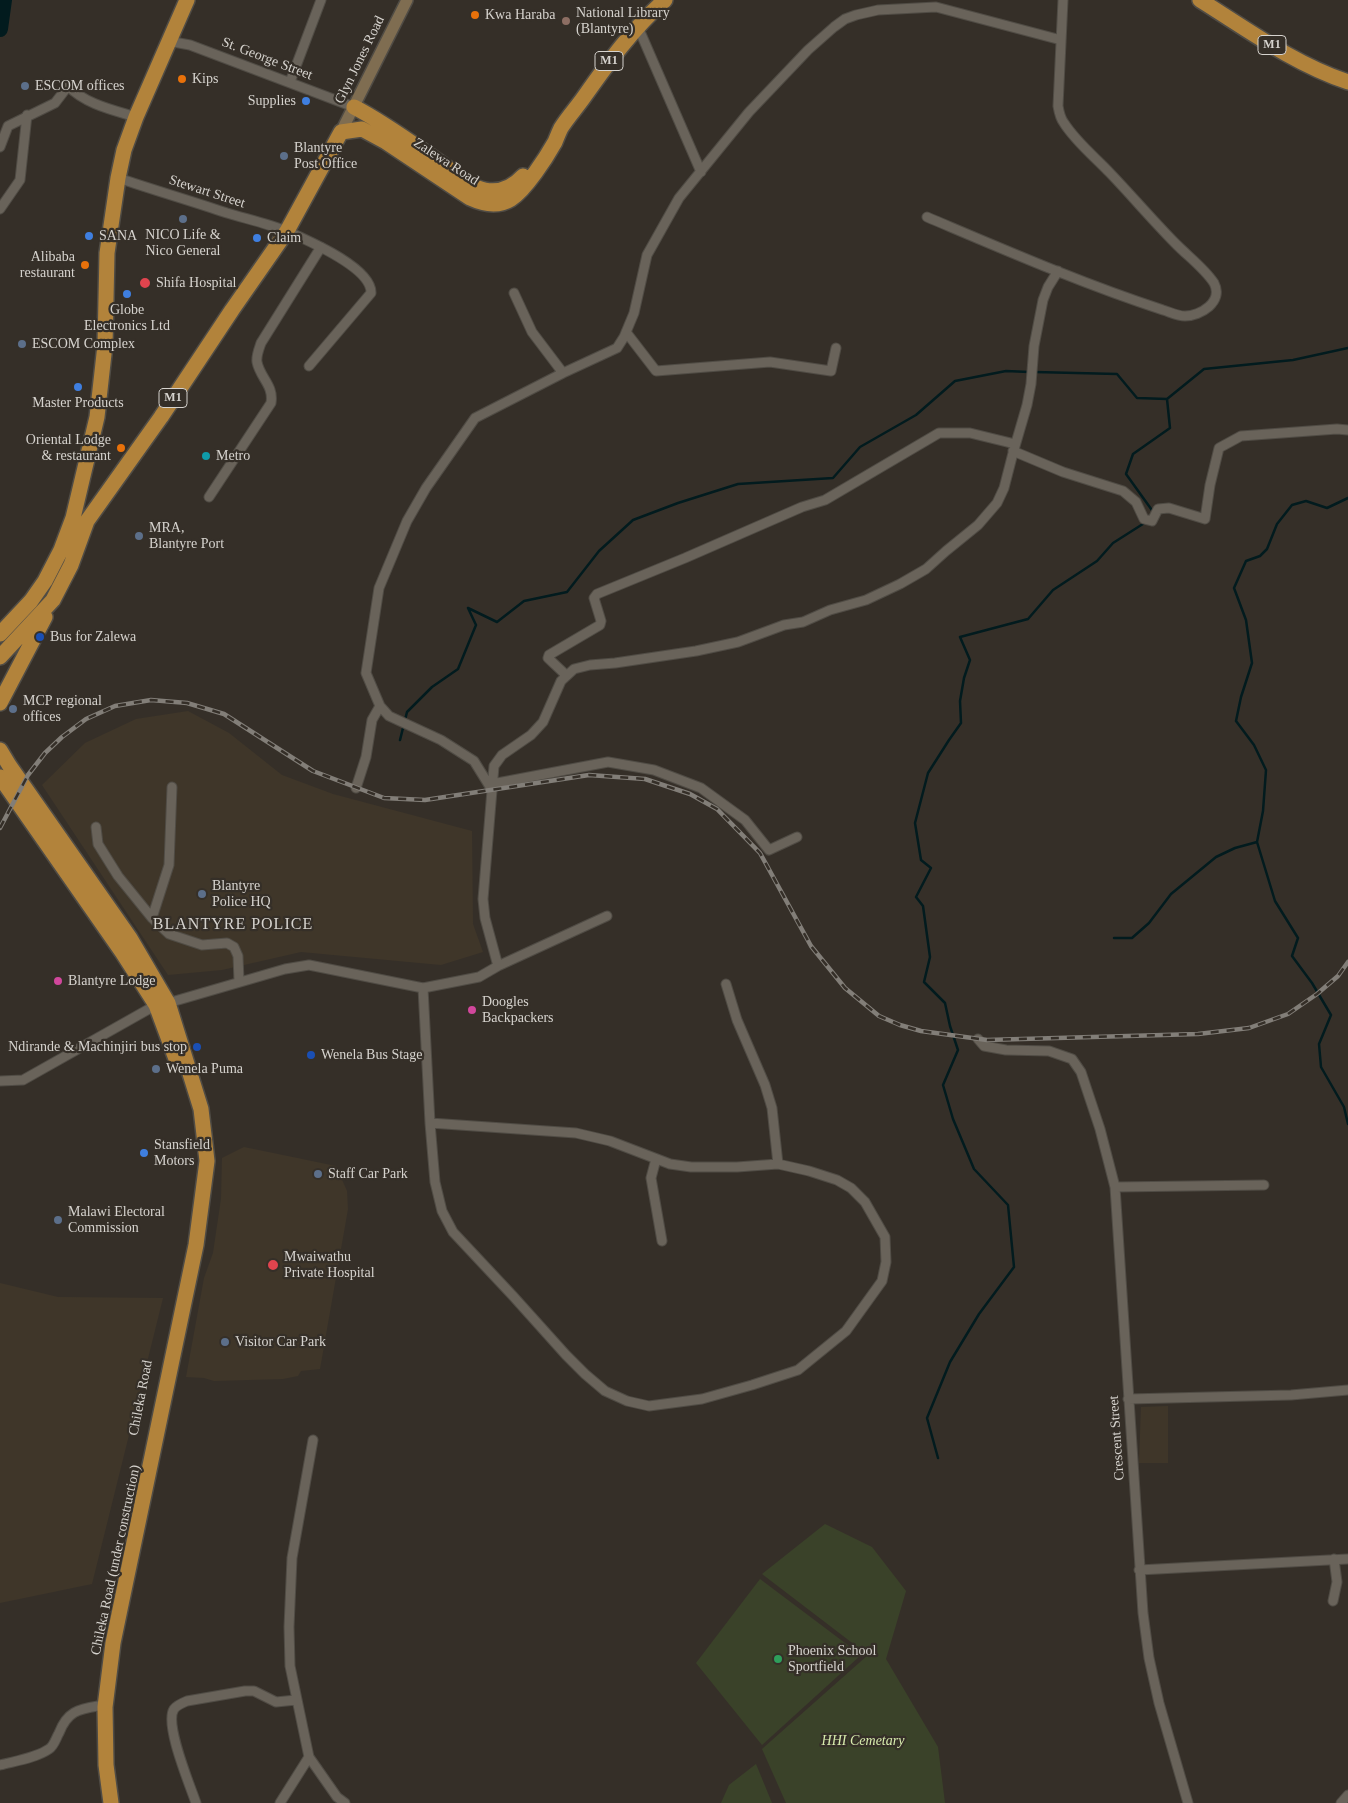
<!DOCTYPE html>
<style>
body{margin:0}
canvas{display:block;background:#352f28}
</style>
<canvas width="1348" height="1803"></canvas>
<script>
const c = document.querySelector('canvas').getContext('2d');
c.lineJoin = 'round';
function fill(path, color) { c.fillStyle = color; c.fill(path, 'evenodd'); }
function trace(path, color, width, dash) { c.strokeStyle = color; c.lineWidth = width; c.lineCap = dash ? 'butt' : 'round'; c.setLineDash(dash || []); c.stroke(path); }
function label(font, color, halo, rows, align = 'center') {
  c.font = font + ' Georgia,serif'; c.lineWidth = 4.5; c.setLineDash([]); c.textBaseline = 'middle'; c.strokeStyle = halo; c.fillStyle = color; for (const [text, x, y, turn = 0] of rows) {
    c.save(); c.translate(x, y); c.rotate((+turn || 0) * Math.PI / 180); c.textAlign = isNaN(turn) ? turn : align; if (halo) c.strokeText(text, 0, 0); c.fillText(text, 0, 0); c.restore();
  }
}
fill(new Path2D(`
 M188 711 229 733 282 775 333 794 472 831 473 924 483 952 441 965 301 952 222 970 168 975 42 785 85 743 136 719Z
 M244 1147 336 1166 347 1191 348 1209 320 1369 301 1371 298 1376 283 1379 214 1381 204 1378 186 1377 204 1278 213 1253 221 1199 222 1158Z
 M0 1283 58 1297 163 1298 92 1584 0 1603Z
 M1168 1406V1463H1139L1141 1407Z`), '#3f3629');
fill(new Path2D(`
 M825 1524 872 1547 906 1591 886 1659 938 1747 945 1803H786L762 1749 868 1655 762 1574Z
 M760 1579 861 1655 762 1745 696 1663Z
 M756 1764 772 1803H721L729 1785Z`), '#3a4229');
trace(new Path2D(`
 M1035 372 1117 374 1137 398 1167 399 1204 369 1293 360 1348 348
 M1348 498 1327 508 1306 501 1292 505 1277 524 1267 549 1260 556 1246 561 1234 588 1246 620 1252 663 1241 697 1236 721 1254 745 1266 770 1263 811 1257 842 1275 901 1298 938 1292 956 1312 983 1331 1015 1319 1044 1321 1067 1344 1107 1348 1124
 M1154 513 1126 474 1133 454 1170 428 1167 399
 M400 740 407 712 432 687 458 669 476 625 468 608 497 622 524 601 567 592 599 551 633 520 678 503 738 484 833 478 860 447 916 415 955 381 1006 371 1029 372
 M1114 938H1132L1149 923 1171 894 1216 857 1235 848 1257 842
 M938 1458 927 1418 950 1362 979 1314 1014 1267 1008 1205 974 1169 953 1119 943 1085 958 1050 950 1026 945 1003 924 982 930 957 923 906 916 897 931 868 921 860 915 823 928 773 949 740 961 723 960 701 964 678 970 660 960 637 1028 619 1053 590 1097 561 1113 543 1146 522`), '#021b1e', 2.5);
trace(new Path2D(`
 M0 29 4 0`), '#021b1e', 16);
const street = new Path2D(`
 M638 27 701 172
 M168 41 190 45 354 107
 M290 82 321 0
 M0 147 8 126 55 103 68 86C85 104 113 110 136 117
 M118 178C154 190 191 201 227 213 247 219 269 224 289 232 309 241 372 268 371 293L309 366
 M0 209 20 180 27 115
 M927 217C1005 250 1083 284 1163 310 1170 312 1177 316 1185 316 1200 316 1224 302 1214 283 1205 269 1189 257 1177 245 1154 222 1133 197 1110 173 1095 157 1076 142 1064 123 1060 118 1059 112 1058 106L1063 0
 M626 332 656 371 770 362 831 371 836 348
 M563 373 617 348 624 337 634 313 647 255 679 198 749 112 808 50 834 27 845 19 856 15 878 10 936 7 1061 40
 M1013 451 1063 472 1123 491 1136 502 1144 519 1152 521 1158 509 1169 508 1205 519 1210 485 1219 448 1241 436 1337 429 1348 430
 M209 497 271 403C274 385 260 378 257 362 256 356 259 349 261 343L321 247
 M566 675 548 658 549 655 600 625 601 621 594 598 597 594 685 558 802 507 825 500 939 433H970L1015 444
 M492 784 608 762 654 770 701 788 745 820 769 850 797 837
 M356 788 366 757 372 720 380 706
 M492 790 474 761 441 740 389 716 380 706 366 673 379 588 407 521 426 488 475 418 563 373 532 332 514 293
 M96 827 98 844 118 876 152 918 169 934 202 945 227 943 234 947 238 956 239 981
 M152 918 169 865 172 787
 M498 966 485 918 483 899 494 766 502 755 531 735 543 722 561 681 574 669 590 665 615 663 696 651 738 642 784 625 803 622 830 610 866 600 900 584 926 569 946 551 978 525 997 503 1004 488 1013 453 1027 405 1031 384 1034 346 1043 300 1048 287 1058 271
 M726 984 737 1020 765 1085 772 1108 778 1164
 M423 988 430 1123 435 1182 442 1211 453 1232 513 1296 566 1355 585 1374 605 1391 627 1401 649 1406 702 1399 752 1385 798 1370 846 1331 882 1281 886 1262 885 1237 865 1202 851 1188 837 1180 809 1171 778 1164 737 1167H691L670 1164 610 1141 576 1133 430 1123
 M978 1039 984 1046 1006 1050 1049 1051 1072 1059 1081 1072 1100 1129 1115 1187 1143 1613 1149 1658 1159 1703 1188 1803
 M0 1081 23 1080 156 1005 168 1003 285 969 309 965 423 988 479 977 498 966 607 916
 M656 1159 651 1178 662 1241
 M1115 1187 1264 1185
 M1128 1399 1291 1395 1348 1390
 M313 1440 292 1558 289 1627 290 1666 309 1757 337 1797 345 1803
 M1139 1570 1348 1559
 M1333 1601 1337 1582 1334 1559
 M0 1765C15 1761 36 1758 49 1749 54 1746 56 1738 59 1733 67 1712 78 1709 98 1706
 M196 1803C190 1785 164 1724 174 1709 177 1705 182 1703 187 1701L245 1691H254L276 1702 296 1700
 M280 1803 309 1757
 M1341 1803 1348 1795`);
const secondary = new Path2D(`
 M341 132 407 0`);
const highway = new Path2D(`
 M1200 0C1248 30 1294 64 1348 82
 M354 107C385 123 413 144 442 164 455 173 469 187 485 190 500 193 513 187 523 176
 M0 634 31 601 45 581 61 550 73 518 97 417 105 345 107 253 118 178 124 150 136 117 187 0
 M0 657 53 600 71 565 87 521 161 417 232 310 287 231 341 132 362 129 386 142 470 198C483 204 498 207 511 199 526 189 546 158 555 142 557 137 559 132 561 128 568 117 577 107 584 97 608 63 633 28 665 0
 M0 703 45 617
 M0 750 9 765 130 938 168 1003 201 1109 207 1161 196 1245 113 1643 105 1707 106 1765 111 1803
 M0 777 122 952 156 1005 176 1059`);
trace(street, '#504c45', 11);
trace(secondary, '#504c45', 14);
trace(highway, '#504c45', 18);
trace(street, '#69635a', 9);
trace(secondary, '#7f6d51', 11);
trace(highway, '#b2833b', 15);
const rail = new Path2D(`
 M0 828 28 775 45 753 62 737 86 719 115 706 151 700 187 703 224 714 313 771 384 798 425 800 589 775 645 779 690 794 717 809 760 853 811 946 845 988 879 1016 900 1025 921 1031 987 1040 1198 1034 1249 1028 1288 1014 1317 994 1338 976 1348 962`);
trace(rail, '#827e78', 4.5);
trace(rail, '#352f28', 2.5, [8]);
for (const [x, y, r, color] of [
 [475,15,5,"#e8710a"],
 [566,21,5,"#8d6e63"],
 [182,79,5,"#e8710a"],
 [25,86,5,"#5c6f8a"],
 [306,101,5,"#3f7fe0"],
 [284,156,5,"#5c6f8a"],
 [183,219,5,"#5c6f8a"],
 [89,236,5,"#3f7fe0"],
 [257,238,5,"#3f7fe0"],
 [85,265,5,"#e8710a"],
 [145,283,6,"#e0444e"],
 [127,294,5,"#3f7fe0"],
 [22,344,5,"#5c6f8a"],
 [78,387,5,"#3f7fe0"],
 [121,448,5,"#e8710a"],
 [206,456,5,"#0f9aa8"],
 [139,536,5,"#5c6f8a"],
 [40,637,5,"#1a4fb4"],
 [13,709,5,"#5c6f8a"],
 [202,894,5,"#5c6f8a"],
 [58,981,5,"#d1479c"],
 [472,1010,5,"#d1479c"],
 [197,1047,5,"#1a4fb4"],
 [311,1055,5,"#1a4fb4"],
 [156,1069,5,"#5c6f8a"],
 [144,1153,5,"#3f7fe0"],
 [318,1174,5,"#5c6f8a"],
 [58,1220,5,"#5c6f8a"],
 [273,1265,6,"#e0444e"],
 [225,1342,5,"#5c6f8a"],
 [778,1659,5,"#2e9e5b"]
]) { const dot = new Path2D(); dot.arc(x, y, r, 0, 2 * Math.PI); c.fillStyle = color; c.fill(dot); trace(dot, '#352f28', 2); }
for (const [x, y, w] of [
 [1272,45,28],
 [609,61,28],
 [173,398,28]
]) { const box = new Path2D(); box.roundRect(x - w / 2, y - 9.5, w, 19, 4); c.fillStyle = '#352f28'; c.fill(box); trace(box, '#d6d3ce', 1); }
label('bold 12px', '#d6d3ce', null, [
 ["M1",1272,45],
 ["M1",609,61],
 ["M1",173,398]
]);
label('14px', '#d6d3ce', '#352f28', [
 ["National Library",576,13],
 ["(Blantyre)",576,29],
 ["Kwa Haraba",485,15],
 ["Kips",192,79],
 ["ESCOM offices",35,86],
 ["Supplies",296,101,"right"],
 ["Blantyre",294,148],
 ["Post Office",294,164],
 ["NICO Life &",183,235,"center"],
 ["Nico General",183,251,"center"],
 ["SANA",99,236],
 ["Claim",267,238],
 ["Alibaba",75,257,"right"],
 ["restaurant",75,273,"right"],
 ["Shifa Hospital",156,283],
 ["Globe",127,310,"center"],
 ["Electronics Ltd",127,326,"center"],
 ["ESCOM Complex",32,344],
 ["Master Products",78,403,"center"],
 ["Oriental Lodge",111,440,"right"],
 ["& restaurant",111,456,"right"],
 ["Metro",216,456],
 ["MRA,",149,528],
 ["Blantyre Port",149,544],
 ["Bus for Zalewa",50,637],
 ["MCP regional",23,701],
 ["offices",23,717],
 ["Blantyre",212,886],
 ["Police HQ",212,902],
 ["Blantyre Lodge",68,981],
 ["Doogles",482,1002],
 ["Backpackers",482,1018],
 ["Ndirande & Machinjiri bus stop",187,1047,"right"],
 ["Wenela Bus Stage",321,1055],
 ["Wenela Puma",166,1069],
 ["Stansfield",154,1145],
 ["Motors",154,1161],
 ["Staff Car Park",328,1174],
 ["Malawi Electoral",68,1212],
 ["Commission",68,1228],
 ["Mwaiwathu",284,1257],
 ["Private Hospital",284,1273],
 ["Visitor Car Park",235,1342],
 ["Phoenix School",788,1651],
 ["Sportfield",788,1667]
], 'left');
label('14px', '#d6d3ce', '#352f28', [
 ["St. George Street",267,59,21],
 ["Glyn Jones Road",360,60,-64],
 ["Zalewa Road",446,162,33],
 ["Stewart Street",207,192,18],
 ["Chileka Road",141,1398,-79],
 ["Crescent Street",1117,1438,-94],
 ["Chileka Road (under construction)",116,1560,-78]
]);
label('italic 14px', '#d8ecae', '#352f28', [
 ["HHI Cemetary",863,1741]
]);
c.letterSpacing = '1px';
label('16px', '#d6d3ce', '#352f28', [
 ["BLANTYRE POLICE",233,925]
]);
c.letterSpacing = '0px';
</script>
